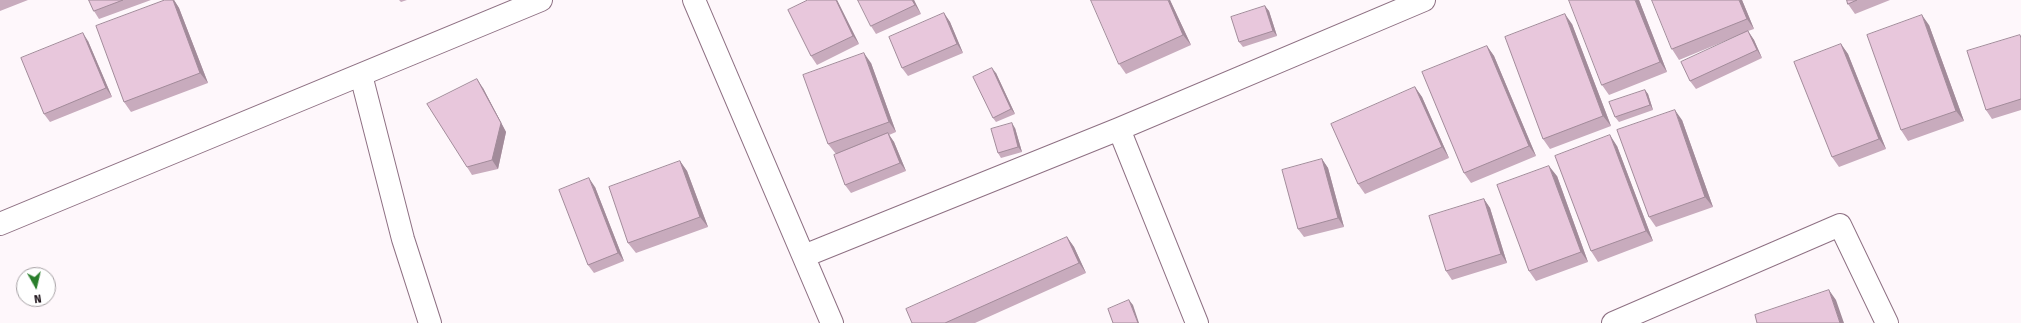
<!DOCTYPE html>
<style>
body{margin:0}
#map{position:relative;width:2021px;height:323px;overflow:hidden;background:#fef7fb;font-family:"Fira Sans",sans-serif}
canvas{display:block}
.north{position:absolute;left:16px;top:267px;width:40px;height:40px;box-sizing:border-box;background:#fff;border:1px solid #a49fa2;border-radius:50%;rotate:172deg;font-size:11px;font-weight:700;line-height:16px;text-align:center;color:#1b1017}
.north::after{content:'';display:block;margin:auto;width:14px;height:18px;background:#297e2b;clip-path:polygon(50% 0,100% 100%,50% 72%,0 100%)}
</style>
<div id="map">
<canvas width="2021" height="323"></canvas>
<div class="north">N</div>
</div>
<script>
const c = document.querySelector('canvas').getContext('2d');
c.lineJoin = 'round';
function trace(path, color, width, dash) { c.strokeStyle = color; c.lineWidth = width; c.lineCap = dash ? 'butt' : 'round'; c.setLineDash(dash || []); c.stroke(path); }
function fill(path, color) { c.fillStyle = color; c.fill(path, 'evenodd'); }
const minor = new Path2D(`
 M694 0 832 323
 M361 75 403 239 430 323
 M1119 129 1197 323
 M0 224 541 0
 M804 256 1119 129 1424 0
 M1613 323 1840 225 1887 323`);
trace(minor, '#8e7083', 24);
trace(minor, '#fff', 22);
fill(new Path2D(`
 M0 0H28L0 11Z
 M89 0H151L99 19 94 11Z
 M165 0H174L179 8 208 83 131 112 124 102Z
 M399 0H407L401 2Z
 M837 0 859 44 817 65 811 56Z
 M914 0 921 14 876 34 871 26Z
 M1170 0 1191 45 1126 74 1119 64Z
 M1639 0 1667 72 1609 95 1602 85Z
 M1742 0 1754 29 1748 31 1754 40 1762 58 1696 89 1690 81 1742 34 1679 60 1672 49Z
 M1847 0H1890L1855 14 1848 4Z
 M1265 6 1269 11 1277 36 1243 47 1239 42Z
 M944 13 950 22 963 53 908 76 902 68Z
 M1572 24 1611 126 1550 149 1543 139Z
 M1929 25 1964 121 1908 141 1901 130Z
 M2021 36V110L1992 119 1986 110Z
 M88 41 112 97 50 122 44 114Z
 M1841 44 1848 54 1886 149 1839 167 1832 157Z
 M1487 46 1494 56 1536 156 1471 183 1464 173Z
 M871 63 896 132 889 135 894 142 906 171 851 193 845 185 836 154 828 144Z
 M996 73 1015 114 996 122 993 118Z
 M1415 87 1422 97 1449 158 1365 194 1358 184Z
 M483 88 506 132 498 169 472 175 467 167Z
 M1645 90 1648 94 1653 110 1619 122 1615 117Z
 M1682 120 1713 207 1656 227 1649 217Z
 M1015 128 1022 152 1001 158 998 153Z
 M1617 146 1653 241 1598 262 1591 251Z
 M1322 159 1328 168 1344 227 1304 237 1298 229Z
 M680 161 687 171 708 227 636 253 628 243Z
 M1557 176 1588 262 1536 281 1529 271Z
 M595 187 624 261 594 273 588 265Z
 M1484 199 1490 208 1507 263 1452 280 1446 271Z
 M1067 237 1074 247 1086 273 975 323H912Z`), '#c8abbd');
fill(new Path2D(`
 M173 0H174L179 8 208 83 200 73Z
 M836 0H837L859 44 853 36Z
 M912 0H914L921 14 915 5Z
 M1168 0H1170L1191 45 1183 35Z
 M1635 0H1639L1667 72 1660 62Z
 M1739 0H1742L1754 29 1747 19Z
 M1265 6 1269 11 1277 36 1273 31Z
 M944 13 950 22 963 53 957 44Z
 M1565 14 1572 24 1611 126 1603 116Z
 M1922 15 1929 25 1964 121 1956 111Z
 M1748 31 1754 40 1762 58 1757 50Z
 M83 33 88 41 112 97 106 88Z
 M1841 44 1848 54 1886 149 1879 139Z
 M1487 46 1494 56 1536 156 1529 146Z
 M864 53 871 63 896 132 889 122Z
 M992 68 996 73 1015 114 1011 109Z
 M477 79 483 88 506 132 498 169 492 160Z
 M1415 87 1422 97 1449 158 1442 147Z
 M1645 90 1648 94 1653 110 1650 105Z
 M1675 110 1682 120 1713 207 1705 197Z
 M1012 123 1015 128 1022 152 1018 147Z
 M888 133 894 142 906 171 900 163Z
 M1610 135 1617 146 1653 241 1646 231Z
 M1322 159 1328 168 1344 227 1338 218Z
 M680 161 687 171 708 227 700 217Z
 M1549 166 1557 176 1588 262 1581 252Z
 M589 178 595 187 624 261 618 253Z
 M1484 199 1490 208 1507 263 1501 254Z
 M1067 237 1074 247 1086 273 1079 263Z
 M1829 290 1836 300 1844 323H1840Z
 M1129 300 1133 305 1139 323H1138Z`), '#a28b9a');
const building = new Path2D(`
 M89 0H123L94 11Z
 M165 0H173L200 73 124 102 96 26Z
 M808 0H836L853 36 811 56 788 10Z
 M858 0H912L915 5 871 26Z
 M1091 0H1168L1183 35 1119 64Z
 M1569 0H1635L1660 62 1602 85Z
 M1652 0H1739L1747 19 1672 49Z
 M1847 0H1857L1848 4Z
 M1265 6 1273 31 1239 42 1231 17Z
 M944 13 957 44 902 68 889 37Z
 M1565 14 1603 116 1543 139 1505 37Z
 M1922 15 1956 111 1901 130 1867 35Z
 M1748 31 1757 50 1690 81 1681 62Z
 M83 33 106 88 44 114 21 58Z
 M2020 35 2021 38V99L1986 110 1967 51Z
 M1841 44 1879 139 1832 157 1794 62Z
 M1487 46 1529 146 1464 173 1422 72Z
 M864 53 889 122 828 144 803 75Z
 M992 68 1011 109 993 118 973 77Z
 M477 79 501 123 492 160 467 167 427 104Z
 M1415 87 1442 147 1358 184 1331 124Z
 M1645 90 1650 105 1615 117 1609 102Z
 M1675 110 1705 197 1649 217 1617 130Z
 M1012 123 1018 147 998 153 991 129Z
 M888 133 900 163 845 185 834 155Z
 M1610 135 1646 231 1591 251 1555 156Z
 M1322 159 1338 218 1298 229 1282 170Z
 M680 161 700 217 628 243 609 187Z
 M1549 166 1581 252 1529 271 1497 185Z
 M589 178 618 253 588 265 559 190Z
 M1484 199 1501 254 1446 271 1429 216Z
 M1067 237 1079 263 945 323H912L906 309Z
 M1829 290 1840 323H1757L1755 315Z
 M1129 300 1138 323H1113L1108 309Z`);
fill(building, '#e8c7dc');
trace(building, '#a28b9a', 1);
</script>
